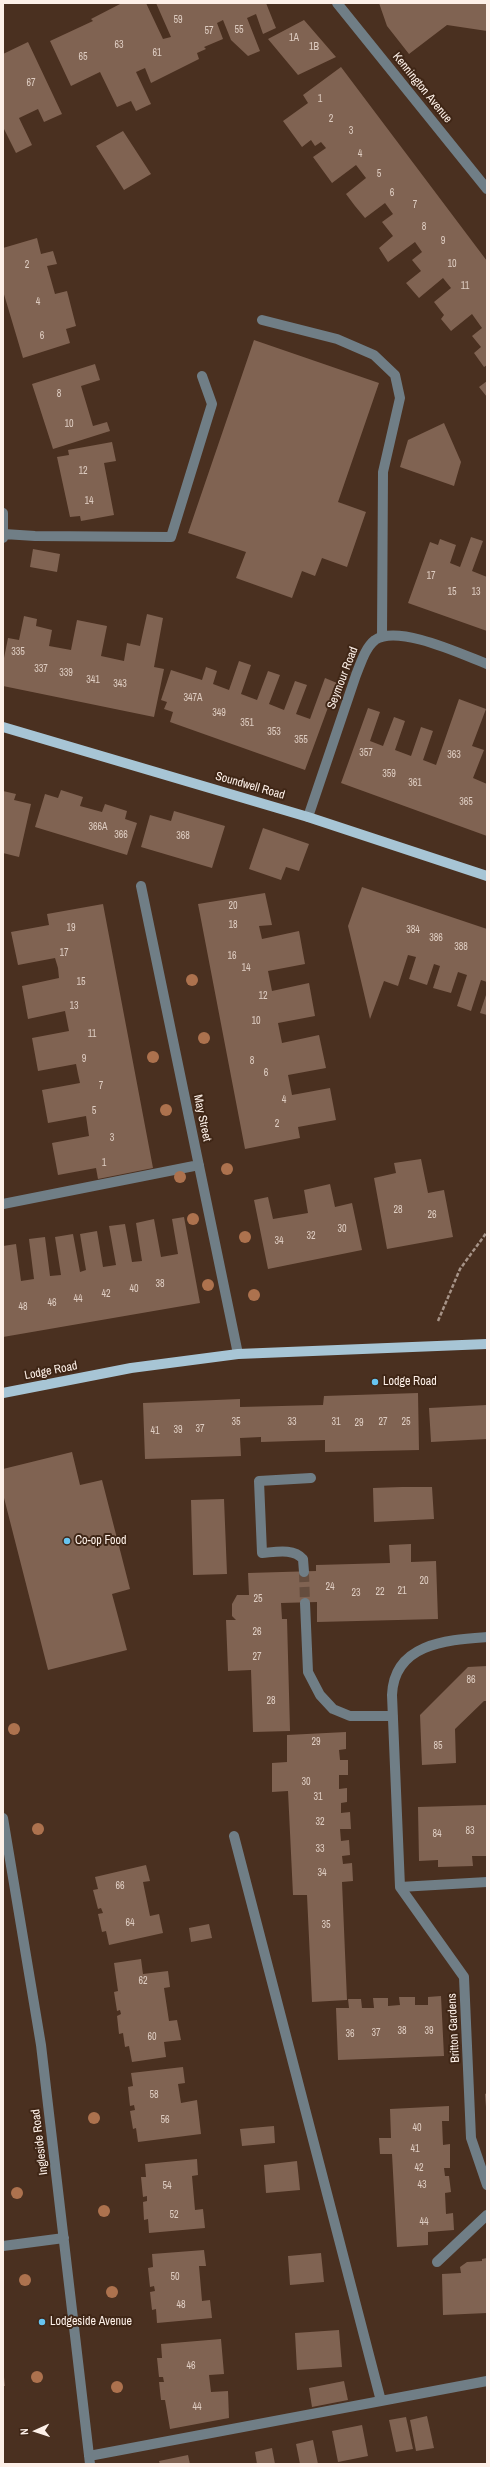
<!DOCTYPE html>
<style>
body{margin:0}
#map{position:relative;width:490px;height:2467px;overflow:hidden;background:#4a3020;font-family:"Archivo Narrow",sans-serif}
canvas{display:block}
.frame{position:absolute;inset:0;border:4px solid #fdf0e8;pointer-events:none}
.north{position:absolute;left:16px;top:2411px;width:40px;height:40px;-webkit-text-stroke:3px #3f2616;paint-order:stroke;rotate:267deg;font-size:11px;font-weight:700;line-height:16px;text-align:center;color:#fdf0e8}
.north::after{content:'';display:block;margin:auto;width:14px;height:18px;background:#fdf0e8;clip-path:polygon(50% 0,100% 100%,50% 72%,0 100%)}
</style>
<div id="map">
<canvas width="490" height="2467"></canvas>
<div class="frame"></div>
<div class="north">N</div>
</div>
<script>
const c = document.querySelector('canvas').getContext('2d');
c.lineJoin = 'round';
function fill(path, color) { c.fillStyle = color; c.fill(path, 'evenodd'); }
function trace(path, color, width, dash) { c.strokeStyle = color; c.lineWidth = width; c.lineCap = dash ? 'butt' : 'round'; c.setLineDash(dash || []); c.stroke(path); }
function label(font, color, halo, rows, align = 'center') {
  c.font = font + ' "Archivo Narrow",sans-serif'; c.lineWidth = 4; c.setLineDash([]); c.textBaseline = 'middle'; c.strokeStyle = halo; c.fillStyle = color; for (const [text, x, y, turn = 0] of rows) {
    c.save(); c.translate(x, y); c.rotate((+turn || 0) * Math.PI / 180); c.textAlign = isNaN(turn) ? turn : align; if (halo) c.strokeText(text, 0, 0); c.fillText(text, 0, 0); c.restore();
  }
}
fill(new Path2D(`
 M122 3H146L163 39 171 37 156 3H266L276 28 263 34 256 14 247 18 260 51 248 56 231 40 223 20 217 23 223 39 204 47 206 49 197 53 199 59 151 83 145 68 136 72 151 104 136 111 131 101 117 107 100 72 71 86 50 41 93 21 91 19Z
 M379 3H487V31L447 25 409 54 387 26Z
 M304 20 336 57 298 75 268 39Z
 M28 42 62 114 44 122 38 109 19 118 32 145 16 153 3 127V54Z
 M341 67 487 261V365L484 367 474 353 481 347 472 336 482 328 472 314 451 331 441 319 444 315 434 302 451 288 443 278 419 298 406 283 421 271 412 260 422 252 415 242 388 262 379 248 393 236 382 222 393 214 385 203 365 218 355 206 346 194 366 178 356 165 332 183 313 157 326 148 321 142 315 146 311 140 302 147 283 121 308 103 303 95Z
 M123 131 151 174 124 190 96 146Z
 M37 238 41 254 53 251 57 264 47 266 55 294 67 291 76 326 66 329 70 343 23 358 3 291V248Z
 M254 340 379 383 338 502 366 512 347 567 322 558 315 576 302 571 292 598 236 578 246 552 188 533Z
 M95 364 100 380 81 386 93 426 107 422 110 431 53 449 32 384Z
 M487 381V397L479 387Z
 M444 423 461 462 454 486 400 467 408 440Z
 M112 442 116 461 104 463 114 515 81 521 80 516 70 517 57 457 69 455 68 450Z
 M471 537 483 541 472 571 487 577V631L408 603 430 542 438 545 440 539 456 545 450 563 460 567Z
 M33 549 60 554 57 572 30 567Z
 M147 614 163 618 154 667 164 669 154 717 3 686V663L8 638 19 640 24 616 37 619 36 626 52 630 49 646 71 650 77 620 107 626 101 656 124 661 127 643 140 646Z
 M239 661 251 665 241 694 257 700 268 671 280 675 269 704 284 710 295 681 307 685 296 714 310 719 325 678 337 683 305 770 170 722 173 712 164 709 167 702 161 700 171 670 202 680 206 667 217 671 213 684 229 690Z
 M459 699 486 709 472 746 484 750 473 778 487 784V836L341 783 368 708 380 712 370 741 383 746 394 717 405 721 395 750 411 756 421 727 433 731 423 760 436 765Z
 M61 790 83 797 80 806 102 812 105 804 127 811 125 819 137 823 127 855 35 827 45 794 58 798Z
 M3 791 16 794 14 800 31 804 19 857 3 853Z
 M174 811 225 826 212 868 141 847 150 815 171 821Z
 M263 828 309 844 299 871 286 867 281 880 249 869Z
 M362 887 487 929V982L481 980 471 1011 457 1006 467 975 458 972 451 993 433 988 440 966 434 964 427 985 409 979 416 957 408 955 398 986 384 981 370 1019 348 926Z
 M265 893 272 925 259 926 262 939 299 931 305 964 268 971 272 991 309 983 315 1016 278 1023 282 1043 319 1035 326 1068 288 1075 292 1095 330 1088 336 1120 298 1127 300 1138 245 1149 198 904Z
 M103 904 153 1168 98 1179 96 1168 58 1175 52 1143 89 1136 86 1116 48 1123 42 1090 80 1083 78 1074 76 1064 38 1071 32 1038 69 1031 65 1011 28 1019 22 986 59 978 58 968 55 958 18 965 11 932 49 925 47 914Z
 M487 992V1015L480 1013Z
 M421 1159 428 1193 444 1190 453 1237 387 1249 374 1178 396 1173 394 1163Z
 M330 1184 335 1207 352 1203 362 1250 268 1269 254 1200 268 1197 273 1219 308 1213 304 1190Z
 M184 1217 200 1303 3 1337V1246L16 1244 21 1281 34 1279 29 1239 45 1237 50 1276 61 1275 55 1237 73 1234 80 1272 86 1270 80 1234 97 1231 103 1267 116 1265 109 1226 125 1224 132 1262 142 1261 136 1223 154 1219 161 1257 178 1254 172 1219Z
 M418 1393 419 1450 325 1452V1440L261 1442V1437L240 1438 241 1456 145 1459 143 1403 240 1399V1407L323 1405 324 1396Z
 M487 1405V1439L431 1442 429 1408Z
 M72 1452 80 1485 102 1480 130 1589 112 1594 127 1650 48 1670 3 1494V1469Z
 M402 1487H432L434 1519 374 1522 373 1488Z
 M224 1499 227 1574 193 1575 191 1500Z
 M411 1544V1562L436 1561 438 1619 317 1622V1602L281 1603 282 1619H287L290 1731 253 1732 251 1670 228 1671 227 1645 226 1620H236L232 1616V1604L237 1595H249L248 1573 316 1571V1565L390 1563 389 1545Z
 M487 1666V1701H484L455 1729 456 1763 422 1765 420 1715 468 1667Z
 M346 1732V1749L339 1750 340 1760H348V1775H339V1789L347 1788V1802L341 1803V1813L350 1812 351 1829H340L341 1841 349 1840 350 1855 342 1856 343 1864 352 1863 353 1881 342 1882 347 2000 312 2002 307 1895H293L288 1791 272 1792V1763L287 1762V1735Z
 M487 1805V1856H472L473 1866 438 1867V1860L419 1861 418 1807Z
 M146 1865 150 1881 143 1882 150 1916 159 1914 163 1933 109 1945 106 1931 102 1932 98 1914 103 1913 101 1908 98 1909 93 1890 98 1889 95 1877Z
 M209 1924 212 1938 191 1942 189 1928Z
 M141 1959 143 1974 168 1971 170 1987 164 1988 169 2021 177 2020 181 2040 164 2042 166 2057 132 2062 129 2046 125 2047 123 2033 119 2034 117 2016 121 2014 120 2010 117 2011 114 1992 118 1991 114 1963Z
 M441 1996 444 2056 338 2060 336 2008H349L348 1999H361L362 2008H374L373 1998H388V2006L400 2005 399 1997H415V2005H428V1997Z
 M183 2067 185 2083 178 2084 181 2103 197 2100 201 2134 138 2142 136 2128 133 2129 130 2111 135 2110 134 2105 130 2106 128 2087 133 2086 131 2073Z
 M487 2093V2107H486L485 2094Z
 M449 2106V2121H442L443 2145 450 2144V2168H444L445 2176H449L451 2192 445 2193 446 2214 453 2213 454 2230 428 2232V2245L397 2247 392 2154H380L379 2138H391L390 2109Z
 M274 2126 275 2143 242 2146 240 2129Z
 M197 2159 198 2175 192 2176 195 2210 203 2209 205 2228 149 2233 148 2219 144 2220 143 2202 147 2201V2196L143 2197 141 2177H146L145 2164Z
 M297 2161 300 2190 266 2193 264 2165Z
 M204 2250 206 2266H199L202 2301 210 2300 212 2318 157 2323 156 2309 152 2310 150 2292 155 2291 154 2286 150 2287 148 2268 153 2267 152 2254Z
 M321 2253 324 2282 290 2285 288 2256Z
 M487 2258V2313L443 2315 442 2274 461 2273 460 2267 467 2262 482 2261V2259Z
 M339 2330 342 2367 297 2370 295 2333Z
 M221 2339 224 2374 209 2375 211 2392 228 2391 229 2418 170 2429 165 2400H161L159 2382H164L163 2377H159L157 2358H162L161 2344Z
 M3 2377H4L5 2386H3Z
 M344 2381 348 2400 312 2407 309 2388Z
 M427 2416 434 2448 416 2451 410 2420Z
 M406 2417 413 2449 396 2452 389 2420Z
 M362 2425 368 2456 338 2462 332 2431Z
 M313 2440 318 2464H300L296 2444Z
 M272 2448 275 2464H257L255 2452Z
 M188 2455 190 2464H160L159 2461Z`), '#806352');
trace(new Path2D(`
 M304 1572 305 1603`), '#654d3e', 10, [10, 5]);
trace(new Path2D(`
 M438 1321 460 1269 487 1232`), '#a69387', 2.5, [4, 2]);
trace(new Path2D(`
 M337 3 487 189
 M262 320 337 339 374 355 395 375 400 398 383 472 382 637
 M3 513V538
 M4 534 35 536 171 537 212 404 202 376
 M308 817 356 675C361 663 365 648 375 640 398 624 463 655 487 664
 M141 886 238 1354
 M3 1204 199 1165
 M304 1572 303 1559C293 1548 276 1552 262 1553L259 1481 311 1478
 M305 1603 308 1672 320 1695 333 1709 350 1716H393
 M487 1637C447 1640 394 1643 392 1695L400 1887 464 1977 471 2138 487 2185
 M3 1818 41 2045 90 2464
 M234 1836 381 2401
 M400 1887 487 1882
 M3 2246 64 2238
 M437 2262 487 2215
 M89 2456 487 2381`), '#707e86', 10);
trace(new Path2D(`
 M3 727 308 817 487 876
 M3 1393 131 1368 238 1354 487 1344`), '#a7c5d5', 10);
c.fillStyle = '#ad724e';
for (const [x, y] of [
 [192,980],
 [204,1038],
 [153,1057],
 [166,1110],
 [227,1169],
 [180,1177],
 [193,1219],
 [245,1237],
 [208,1285],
 [254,1295],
 [14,1729],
 [38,1829],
 [94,2118],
 [17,2193],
 [104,2211],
 [25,2280],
 [112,2292],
 [37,2377],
 [117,2387]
]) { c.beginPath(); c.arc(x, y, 6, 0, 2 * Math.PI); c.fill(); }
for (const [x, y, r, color] of [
 [375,1382,4,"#67c4f0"],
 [67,1541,4,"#67c4f0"],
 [42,2322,4,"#67c4f0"]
]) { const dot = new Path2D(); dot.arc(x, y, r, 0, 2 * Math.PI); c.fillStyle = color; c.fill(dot); trace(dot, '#3f2616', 1.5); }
label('10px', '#decdc2', null, [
 ["59",178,20],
 ["55",239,30],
 ["57",209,31],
 ["1A",294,38],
 ["63",119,45],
 ["1B",314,47],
 ["61",157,53],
 ["65",83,57],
 ["67",31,83],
 ["1",320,99],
 ["2",331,119],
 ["3",351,131],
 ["4",360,154],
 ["5",379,174],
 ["6",392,193],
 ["7",415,205],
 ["8",424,227],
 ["9",443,241],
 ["10",452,264],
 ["2",27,265],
 ["11",465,286],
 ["4",38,302],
 ["6",42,336],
 ["8",59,394],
 ["10",69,424],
 ["12",83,471],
 ["14",89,501],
 ["17",431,576],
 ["15",452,592],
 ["13",476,592],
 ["335",18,652],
 ["337",41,669],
 ["339",66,673],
 ["341",93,680],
 ["343",120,684],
 ["347A",193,698],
 ["349",219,713],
 ["351",247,723],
 ["353",274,732],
 ["355",301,740],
 ["357",366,753],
 ["363",454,755],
 ["359",389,774],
 ["361",415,783],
 ["365",466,802],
 ["366A",98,827],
 ["366",121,835],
 ["368",183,836],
 ["20",233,906],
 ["18",233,925],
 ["19",71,928],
 ["384",413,930],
 ["386",436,938],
 ["388",461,947],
 ["17",64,953],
 ["16",232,956],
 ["14",246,968],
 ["15",81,982],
 ["12",263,996],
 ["13",74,1006],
 ["10",256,1021],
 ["11",92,1034],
 ["9",84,1059],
 ["8",252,1061],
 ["6",266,1073],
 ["7",101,1086],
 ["4",284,1100],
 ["5",94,1111],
 ["2",277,1124],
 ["3",112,1138],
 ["1",104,1163],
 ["28",398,1210],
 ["26",432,1215],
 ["30",342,1229],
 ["32",311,1236],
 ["34",279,1241],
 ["38",160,1284],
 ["40",134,1289],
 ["42",106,1294],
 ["44",78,1299],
 ["46",52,1303],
 ["48",23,1307],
 ["35",236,1422],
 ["33",292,1422],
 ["31",336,1422],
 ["27",383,1422],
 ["25",406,1422],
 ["29",359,1423],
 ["37",200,1429],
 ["39",178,1430],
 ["41",155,1431],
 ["20",424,1581],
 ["24",330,1587],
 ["21",402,1591],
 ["22",380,1592],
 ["23",356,1593],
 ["25",258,1599],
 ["26",257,1632],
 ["27",257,1657],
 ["86",471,1680],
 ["28",271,1701],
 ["29",316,1742],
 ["85",438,1746],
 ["30",306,1782],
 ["31",318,1797],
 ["32",320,1822],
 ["83",470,1831],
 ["84",437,1834],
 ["33",320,1849],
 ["34",322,1873],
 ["66",120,1886],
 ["64",130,1923],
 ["35",326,1925],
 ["62",143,1981],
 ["38",402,2031],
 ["39",429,2031],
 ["37",376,2033],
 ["36",350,2034],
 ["60",152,2037],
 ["58",154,2095],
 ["56",165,2120],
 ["40",417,2128],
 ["41",415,2149],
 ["42",419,2168],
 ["43",422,2185],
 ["54",167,2186],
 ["52",174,2215],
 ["44",424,2222],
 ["50",175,2277],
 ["48",181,2305],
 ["46",191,2366],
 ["44",197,2407]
]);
label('12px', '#fdf0e8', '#3f2616', [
 ["Kennington Avenue",422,88,51],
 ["Seymour Road",343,678,-69],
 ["Soundwell Road",250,786,16],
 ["May Street",202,1118,78],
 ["Lodge Road",51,1371,-11],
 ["Britton Gardens",454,2028,-93],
 ["Ingleside Road",40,2142,-97]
]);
label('12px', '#fdf0e8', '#3f2616', [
 ["Lodge Road",383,1382],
 ["Co-op Food",75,1541],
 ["Lodgeside Avenue",50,2322]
], 'left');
</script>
